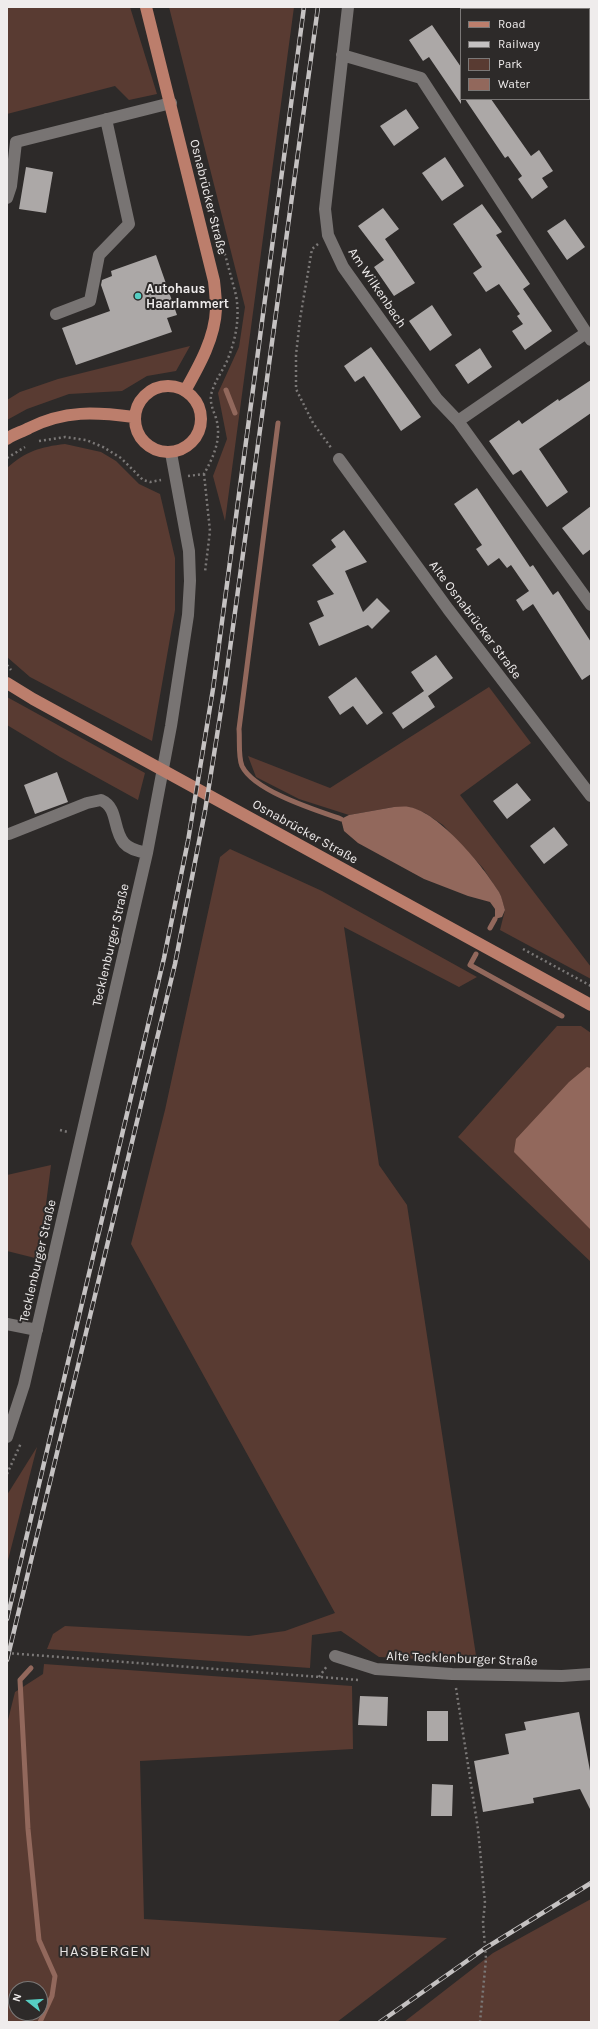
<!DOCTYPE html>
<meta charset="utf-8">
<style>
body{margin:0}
#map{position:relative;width:598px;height:2029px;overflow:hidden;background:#2d2a29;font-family:Karla,sans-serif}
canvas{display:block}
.frame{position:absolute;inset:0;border:8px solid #efecec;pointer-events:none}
.legend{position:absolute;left:460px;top:8px;width:130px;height:92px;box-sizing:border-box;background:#2d2a29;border:1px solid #7b7877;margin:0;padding:5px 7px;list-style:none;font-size:12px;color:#efecec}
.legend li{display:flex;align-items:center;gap:8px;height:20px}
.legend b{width:20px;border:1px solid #7b7877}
.north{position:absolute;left:8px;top:1981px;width:40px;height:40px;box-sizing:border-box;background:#2d2a29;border:1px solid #7b7877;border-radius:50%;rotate:287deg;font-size:11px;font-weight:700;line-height:16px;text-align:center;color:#efecec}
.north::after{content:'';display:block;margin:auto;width:14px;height:18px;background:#56cec3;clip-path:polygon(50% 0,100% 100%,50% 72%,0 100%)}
</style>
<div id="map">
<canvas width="598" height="2029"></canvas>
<div class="frame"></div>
<ul class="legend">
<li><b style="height:5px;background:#bc7e6c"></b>Road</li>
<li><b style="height:5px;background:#c5c2c2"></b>Railway</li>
<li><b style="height:11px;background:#593b32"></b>Park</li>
<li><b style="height:11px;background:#92685c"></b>Water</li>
</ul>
<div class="north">N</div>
</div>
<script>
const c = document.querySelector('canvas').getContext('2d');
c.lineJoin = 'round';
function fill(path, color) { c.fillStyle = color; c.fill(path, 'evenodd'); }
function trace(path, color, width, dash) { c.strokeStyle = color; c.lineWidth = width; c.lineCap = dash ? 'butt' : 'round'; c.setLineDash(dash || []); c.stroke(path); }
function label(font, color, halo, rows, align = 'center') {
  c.font = font + ' Karla,sans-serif'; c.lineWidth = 4; c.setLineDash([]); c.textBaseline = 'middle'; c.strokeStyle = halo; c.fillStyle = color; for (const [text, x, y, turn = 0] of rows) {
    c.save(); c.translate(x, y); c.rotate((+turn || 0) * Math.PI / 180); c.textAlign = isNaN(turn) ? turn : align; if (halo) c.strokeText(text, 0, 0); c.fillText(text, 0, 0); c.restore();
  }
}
fill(new Path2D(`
 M7 7H130L157 94 129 100 115 86 7 114Z
 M169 7H294L225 521 213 476 227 439 218 393 239 347 245 307Z
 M190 346 176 371 147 376 122 391 69 394 27 409 7 420V400L20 392 58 379Z
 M65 444 101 452 116 461 139 484 160 494 175 558V610L152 741 30 677 7 657V468C26 451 40 447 65 444Z
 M489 687 531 743 460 795 591 967V979L500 930 505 910 500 894 483 868 443 825 425 813 410 807H394L349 815 299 799 256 777 248 756 330 788Z
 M7 697 145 773 138 800 60 757 7 725Z
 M230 849 322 891 477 977 459 987 344 927 379 1165 407 1205 477 1662 379 1657 341 1631 312 1635 310 1668 47 1649 53 1634 65 1626 249 1636 285 1631 335 1613 131 1244 165 1110 220 857Z
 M557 1026H581L591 1033V1262L458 1137Z
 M51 1165 39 1259 7 1251V1175Z
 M37 1447 7 1564V1495Z
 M44 1664 352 1686 353 1749 140 1761 144 1919 447 1938 337 2022H7V1724L15 1692 43 1674ZM16 1989H40V2013H16Z
 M591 1899V2022H404L493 1953Z`), '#593b32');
fill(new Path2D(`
 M394 807C399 807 404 806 409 807 439 812 484 867 499 892 502 897 503 904 505 910L502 917 495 919V909L490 902 468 896 424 879 358 843 344 831 341 819 349 815Z
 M587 1067 591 1068V1230L514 1152 516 1139 569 1082Z`), '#92685c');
trace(new Path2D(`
 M226 390 235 413
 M278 423 239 729C240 740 238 757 242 766 254 791 315 810 341 819
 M490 928 495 919
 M476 954 470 965 562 1016
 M31 1668 20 1680 28 1829 39 1940 55 1976 52 1996 40 2022`), '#92685c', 5);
fill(new Path2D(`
 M432 25 461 67V104L429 57 423 61 409 40Z
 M465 99H491L531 156 539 150 553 171 542 178 548 187 532 199 518 179 522 176 508 156 505 158Z
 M406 109 419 128 394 146 380 126Z
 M445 157 464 186 442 201 422 173Z
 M26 167 53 172 46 213 19 209Z
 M482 204 502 232 496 235 530 284 523 289 552 331 525 350 512 331 523 324 517 316 520 314 499 284 486 292 473 273 482 267 453 224Z
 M383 208 399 229 385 239 415 283 394 296 374 267 384 260 358 226Z
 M565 219 585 247 567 260 547 231Z
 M156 255 177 315 167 318 172 332 76 365 62 328 110 311 101 285 102 280 112 276 111 271Z
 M432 305 452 335 430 351 409 321Z
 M371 347 421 417 401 431 364 376 355 382 344 366Z
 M480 348 492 367 468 384 455 365Z
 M591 380V413L539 449 568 492 547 507 521 470 513 475 489 441 519 420 522 424 558 399 559 401Z
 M477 488 530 567 533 565 553 595 558 591 591 642V674L582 680 533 604 523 611 516 600 529 591 511 565 507 568 499 558 488 566 476 549 482 545 454 504Z
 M591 506V549L583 555 562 528Z
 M344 530 367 562 345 571 363 612 377 598 390 611 372 629 368 625 319 646 309 623 324 616 317 601 334 594 312 565 336 547 331 540Z
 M436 655 453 678 428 696 435 707 403 729 392 713 424 691 411 672Z
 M356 677 383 713 367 725 353 706 340 715 328 697Z
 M57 772 68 802 35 814 24 785Z
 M517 783 531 800 507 819 493 801Z
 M554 827 568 845 544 864 530 846Z
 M360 1696 388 1697 387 1726 358 1725Z
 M427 1711H448V1741H427Z
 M579 1712 591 1776V1811L580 1789 533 1798 534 1803 483 1812 474 1761 509 1754 505 1734 526 1730 524 1722Z
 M432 1784 453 1785 452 1816H431Z`), '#aca8a7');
trace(new Path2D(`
 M318 244 312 249 300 319 296 355V389L313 423 332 449
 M39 441 65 437 86 440 103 447 121 458 143 480 150 482 161 480
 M7 458 25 447
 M204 474 210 531 205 572
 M188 476 204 474C214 456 222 438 216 418 213 410 210 403 211 395 214 382 222 372 227 361 236 339 240 318 236 295L208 192
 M7 665 11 670
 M523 949 591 986
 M60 1130 68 1132
 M7 1474 21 1443
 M7 1653 359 1680
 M319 1677 327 1666
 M456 1688 478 1829 485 1903 483 1922 486 1959 480 2022`), '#7b7877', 2.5, [2, 3]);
trace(new Path2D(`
 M348 7 325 209 328 235 343 267 437 399 458 421 591 605
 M574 7 575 9
 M589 31 591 34
 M342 55 421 78 591 340
 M7 198 11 186 16 142 171 103
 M56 314 90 301 99 255 129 224 106 119
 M458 421 586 333
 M339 459 448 609 591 796
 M9 834 87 803 101 800C119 808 112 829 124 843 130 850 139 851 147 853
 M7 1324 37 1330
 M7 1437 24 1385 147 853 171 726 188 615 190 581 189 551 171 453
 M335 1656 376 1669 452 1674 562 1676 591 1674`), '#787473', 12);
trace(new Path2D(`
 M146 7 214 281C215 290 216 300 216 309 215 338 199 366 185 391
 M135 419a33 33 0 1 1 66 0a33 33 0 1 1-66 0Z
 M7 439C13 434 22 432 29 428 65 410 95 412 134 417
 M7 683 33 699 591 1005`), '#bc7e6c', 12);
const rail = new Path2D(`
 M7 1619 164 958 188 841 213 689 304 7
 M7 1660 175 964 205 811 225 685 318 7
 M380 2022 484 1949 591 1883`);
trace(rail, '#c5c2c2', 4.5);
trace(rail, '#2d2a29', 3, [9]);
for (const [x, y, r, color] of [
 [138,296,4,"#56cec3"]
]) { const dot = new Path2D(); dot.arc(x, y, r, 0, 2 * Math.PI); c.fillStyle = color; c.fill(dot); trace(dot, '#2d2a29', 1.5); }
label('13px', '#efecec', '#2d2a29', [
 ["Osnabrücker Straße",208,197,76],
 ["Am Wilkenbach",377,288,56],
 ["Alte Osnabrücker Straße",475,620,53],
 ["Osnabrücker Straße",305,832,29],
 ["Tecklenburger Straße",111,945,-77],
 ["Tecklenburger Straße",38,1261,-77],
 ["Alte Tecklenburger Straße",462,1659,2]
]);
label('bold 13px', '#efecec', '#2d2a29', [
 ["Autohaus",146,289],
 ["Haarlammert",146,304]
], 'left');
c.letterSpacing = '1px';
label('15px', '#e6e2e1', '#2d2a29', [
 ["HASBERGEN",105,1952]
]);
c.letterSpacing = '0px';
</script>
